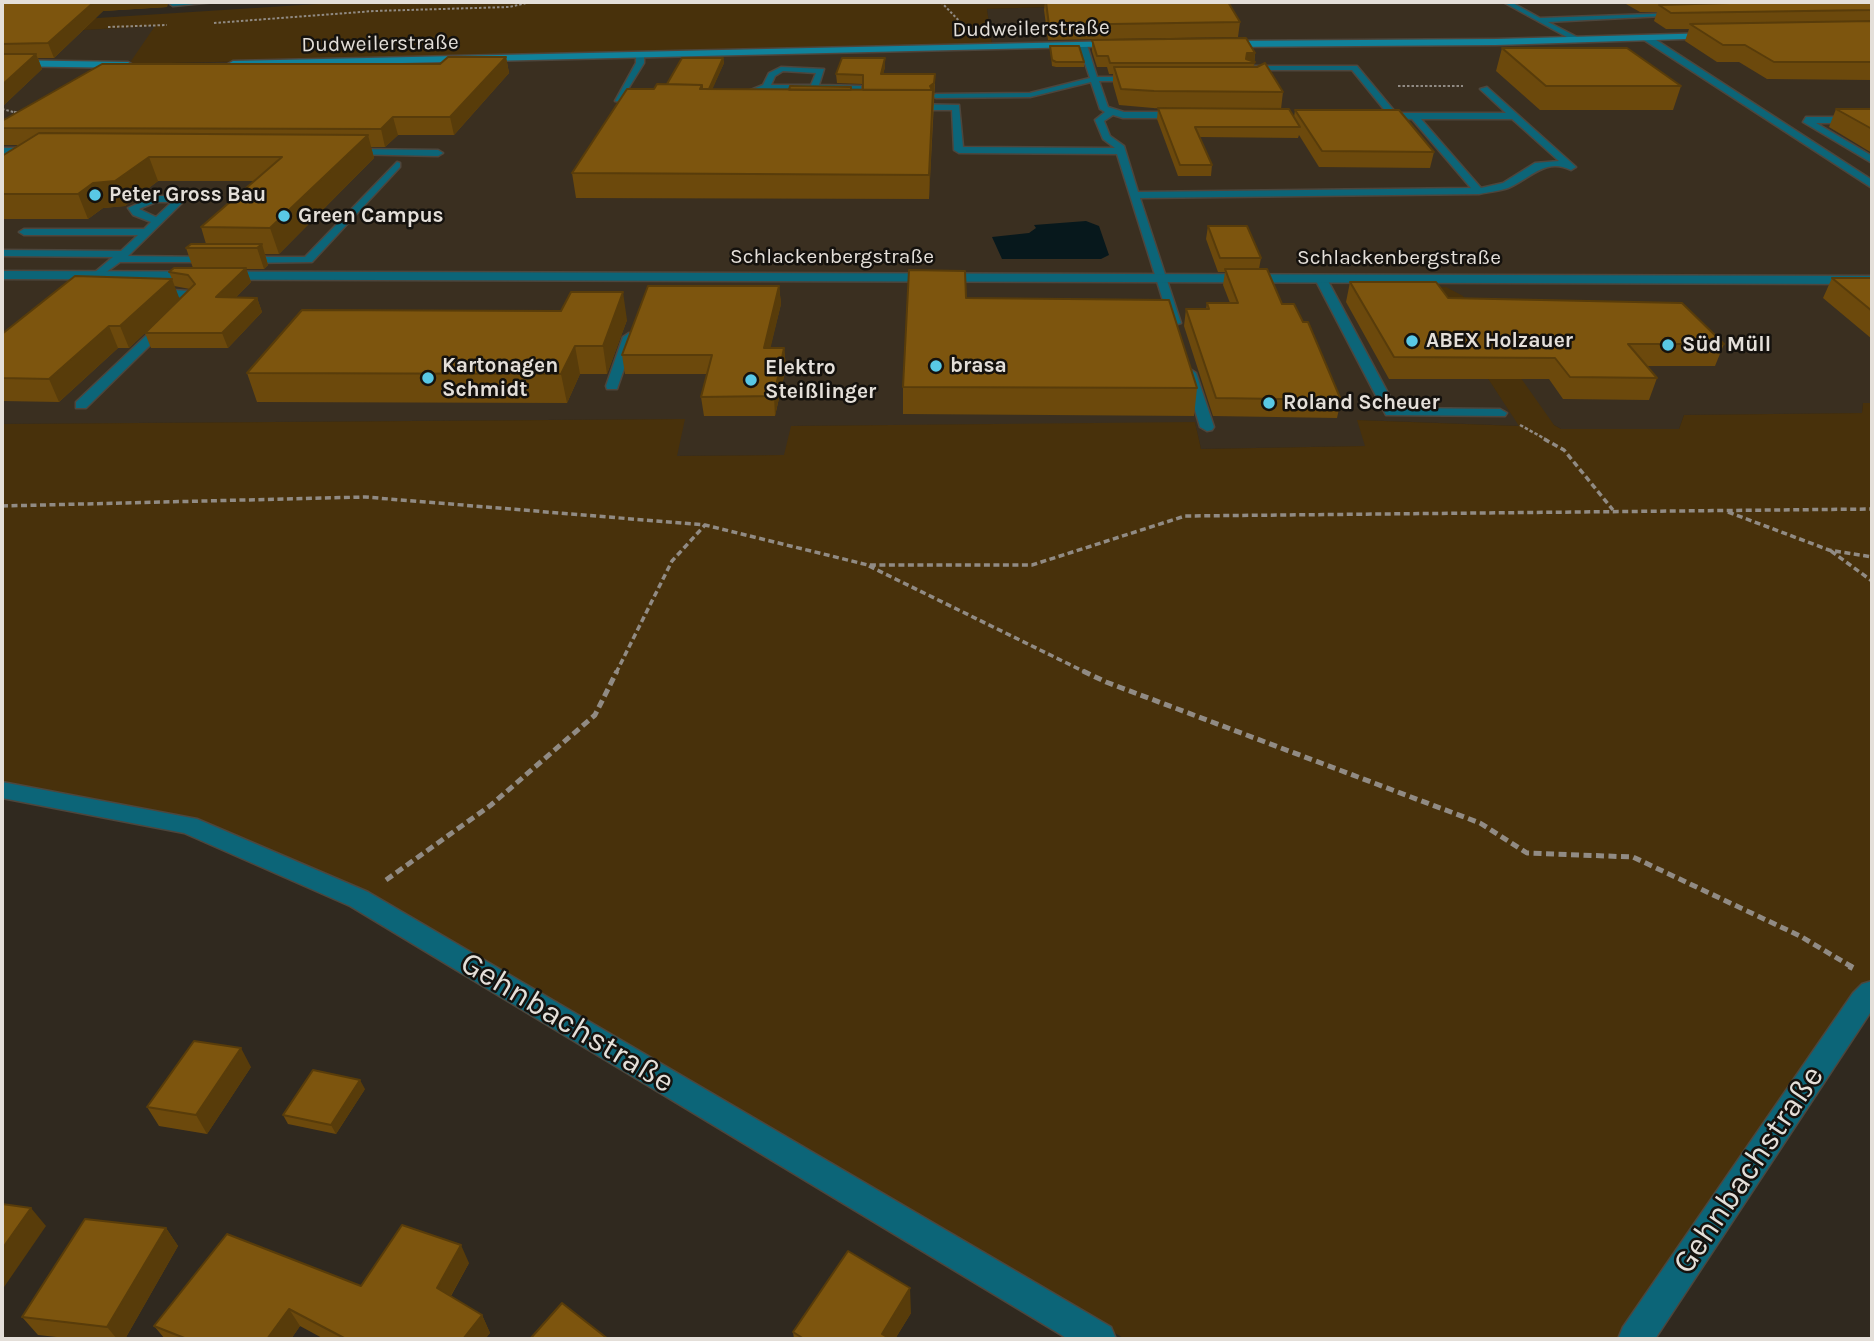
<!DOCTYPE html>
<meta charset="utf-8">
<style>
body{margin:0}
#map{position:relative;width:1874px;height:1341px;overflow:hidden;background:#30291f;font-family:Karla,sans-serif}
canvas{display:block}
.frame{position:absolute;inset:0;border:4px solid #e4dfd9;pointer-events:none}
</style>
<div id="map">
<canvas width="1874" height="1341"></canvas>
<div class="frame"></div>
</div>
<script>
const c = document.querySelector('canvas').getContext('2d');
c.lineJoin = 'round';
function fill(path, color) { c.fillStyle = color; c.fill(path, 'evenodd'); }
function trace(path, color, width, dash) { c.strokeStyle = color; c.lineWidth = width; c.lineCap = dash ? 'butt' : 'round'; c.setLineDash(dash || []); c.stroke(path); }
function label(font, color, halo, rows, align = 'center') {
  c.font = font + ' Karla,sans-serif'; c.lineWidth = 5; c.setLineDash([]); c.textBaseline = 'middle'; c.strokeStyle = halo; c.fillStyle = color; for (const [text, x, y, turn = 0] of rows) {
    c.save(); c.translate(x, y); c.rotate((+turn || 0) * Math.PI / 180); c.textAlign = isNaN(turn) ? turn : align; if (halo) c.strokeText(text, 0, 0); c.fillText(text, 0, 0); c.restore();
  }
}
fill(new Path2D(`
 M1206 2H1872V403H1863L1862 413 1684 415 1679 429H1561L1554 425 1434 297 1520 426 1358 420 1366 446 1201 449 1195 423 792 426 785 455 676 456 684 419 2 424V47L67 31 156 26 130 64 992 44 987 9Z`), '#3a2f20');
fill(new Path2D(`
 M349 2H384V4L427 2H1206L987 9 992 44 129 64 155 26 67 31 82 19Z
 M1446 287 1463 296 1554 425 1561 429H1679L1684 415 1862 413 1863 403H1872V978L1617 1339H1125L363 891 194 820 26 787 2 786V424L685 419 677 456 784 455 791 426 1195 422 1201 449 1365 446 1357 420 1519 426 1434 296 1431 288Z`), '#48310b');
fill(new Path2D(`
 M1086 221 1099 226 1109 255 1101 259H1002L992 237 1029 233 1036 228 1034 225Z`), '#07181c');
const lane = new Path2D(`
 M215 2 173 6 170 4Z
 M1503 2H1511L1540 18 1679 13 1682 15 1548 22 1579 38 1576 42Z
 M1083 43 1087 45 1097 77H1137L1141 79 1137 81H1099L1108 107 1124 112H1178L1182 115 1178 118H1123L1113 115 1104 121 1110 136 1124 146 1138 192 1471 188 1412 119 1378 118V114L1387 113 1352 70H1244L1247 66H1357L1396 113H1506L1480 89 1487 87 1576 167 1571 170C1545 157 1530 179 1508 188 1499 191 1488 192 1479 194L1140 198 1181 323 1171 326 1117 154 959 153 954 150 952 110H909L905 107 909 104 959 105 963 147 1115 148 1103 139 1095 120 1105 112 1100 109 1091 82 1030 97 936 98 932 96 936 94 1030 93 1090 78 1079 45ZM1421 119H1512L1559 161 1535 163 1503 183 1481 188Z
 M640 54 644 56V63L623 97 648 102 644 105 615 101 636 63V56Z
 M781 67 824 69 819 85 861 86V107L857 110 853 107 854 90 767 89 736 100V96L763 85 769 73ZM783 71 816 73 811 85H771L775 76Z
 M1806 117H1872V123H1816L1872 156V163L1803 122Z
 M2 148H32L37 151 32 154H2Z
 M350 149 438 150 443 153 438 156 347 154 345 152Z
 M397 162 400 163V167L312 262 244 263 239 260 244 257H305Z
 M155 196H181L186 199 128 256 212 257 216 258V262H120L98 278 94 277V273L113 257 2 256V250L121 251 138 235H24L19 232 24 229H144L151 222 133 215 128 208ZM156 202H172L156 217 139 209Z
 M1321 276 1327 279 1396 408 1500 409 1507 413 1505 416 1386 415 1315 279Z
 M155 289 189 291 198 298 86 408H76V402L186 298 151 294V290Z
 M629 333 635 337 618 386 617 389H607L606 386 623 337Z
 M1190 369 1196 373 1214 427 1212 430 1207 431 1200 427 1184 373Z`);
const street = new Path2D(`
 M1644 36H1650L1872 180V188L1644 40Z
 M2 271 1872 276V284L2 279Z
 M2 782 197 819 368 892 1111 1327 1116 1339H1068L350 906 184 833 2 798Z
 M1872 981V1010L1655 1339H1618L1623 1327 1853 993 1862 984Z`);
const secondary = new Path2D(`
 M1713 33 1717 36 1716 38 1496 45 1224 47 1220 44 1224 41 1496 39Z
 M1121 41 1124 42V46L233 67 228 64 233 61Z
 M2 60 128 62 133 65 128 68 2 66Z`);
trace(lane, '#4d463d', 3);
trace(street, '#4d463d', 3);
trace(secondary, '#4d463d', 3);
trace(new Path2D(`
 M941 2 965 27
 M214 23 374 11 509 7 531 2
 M108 27 167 25
 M1398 86H1463
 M2 109 21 114`), '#918b84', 2, [2.5, 2]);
trace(new Path2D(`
 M14 112 21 114
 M1520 425 1547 440`), '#918b84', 2.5, [3.5, 2]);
trace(new Path2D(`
 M1544 439 1564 450 1613 510
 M2 506 365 497 705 525 868 565H1032L1185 516 1872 509
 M1728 512 1829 550 1872 557
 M1831 551 1872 581
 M869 566 1087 673
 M616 673 672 561 705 525`), '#918b84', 3.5, [6, 3.5]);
trace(new Path2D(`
 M1083 671 1106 682 1480 823 1527 853 1633 857 1800 936 1852 967
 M386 880 491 805 595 715 617 671`), '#918b84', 5, [8, 4.5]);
trace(new Path2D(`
 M1849 966 1853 968`), '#918b84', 6, [10, 5]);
fill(lane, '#0c6578');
fill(street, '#0c6578');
fill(secondary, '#10829b');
fill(new Path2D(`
 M2 2H168L167 7 103 11 54 58H38L42 69 4 105H2Z
 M1045 2H1228L1240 22 1238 37 1048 40 1044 10Z
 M1611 2H1872V80L1767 79 1739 62H1717L1685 41 1689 29H1666L1654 21 1657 12H1640L1626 4H1615Z
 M1092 40 1255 53 1254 67 1283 92 1281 109 1153 108 1119 105 1113 84V74H1109L1107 67H1097L1092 51Z
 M1050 46 1084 62V67H1056L1052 66Z
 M1502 48 1681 86 1673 110H1540L1496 71Z
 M506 57 509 73 454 135H398L385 147H371L374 158 279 254H265L268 265 264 269H246L251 282 236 297 257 298 262 312 228 348H151L145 333 129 348H118L59 402 2 401V334L172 279 169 272 193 268 186 248 206 244 201 227 254 181H158L125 206 103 208 88 219H2V156L18 145H2V121L440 64ZM174 286 190 289 179 299Z
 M723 58 724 63 712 89 863 90V84L837 83 836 74 885 58V67L883 74 935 83 929 199 576 198 572 173 654 89 667 84Z
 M1158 108 1294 117 1295 110 1434 152 1430 168 1319 167 1299 135 1298 138 1200 137 1212 165 1211 176H1178L1157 119Z
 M1836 109H1872V153L1829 127Z
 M1208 226 1261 258 1259 269 1282 304 1341 400 1337 418 1213 416 1184 326 1186 309H1206L1207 303H1230L1223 285 1225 272H1218L1206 239Z
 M1832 278H1872V339L1823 298Z
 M1350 282 1448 298 1724 344 1715 366H1646L1657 378 1649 400 1563 399 1549 379H1389L1346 302Z
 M779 286 781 304 770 348H784L786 367 775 416H704L701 397 707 374H625L622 355Z
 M966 298 1197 388 1194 416 903 414V387Z
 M627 320 607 374H580L567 403 257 402 247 373Z
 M251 1067 207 1134 159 1126 147 1107Z
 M365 1089 336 1134 288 1124 283 1115Z
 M166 1228 178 1246 125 1339H75L38 1335 22 1317Z
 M469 1263 451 1296 482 1315 490 1333 485 1339H324L300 1326 291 1339H165L154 1326 361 1286Z
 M911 1313 895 1339H794L793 1332Z`), '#6c490c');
fill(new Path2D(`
 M94 2H170H168L167 7 103 11 54 58 48 43Z
 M1247 53H1255L1253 73 1252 74 1254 63H1245Z
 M36 54 42 69 4 105 2 101V85Z
 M506 57 509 73 454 135 450 117Z
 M723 58 724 63 709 97 708 91Z
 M885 58V67L881 83V74Z
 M935 74 934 92 933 93 929 199 930 86Z
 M393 117 398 135 385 147 381 129Z
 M368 135 374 158 279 254 270 228Z
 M149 157 158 181 125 206 103 208 88 219 78 194 93 183Z
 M262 244 268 265 264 269 257 248Z
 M246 268 251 282 221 312 216 297Z
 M172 279 180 300 129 348 120 326Z
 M779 286 781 304 766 367 764 348Z
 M623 292 627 320 607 374 603 346Z
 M257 298 262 312 228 348 222 333Z
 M109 326 118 348 59 402 49 379Z
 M575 346 580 374 567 403 561 374Z
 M784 348 786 367 775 416 774 396Z
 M241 1048 251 1067 207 1134 196 1115Z
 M360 1080 365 1089 336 1134 331 1125Z
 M31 1208 46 1226 2 1290V1249Z
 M166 1228 178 1246 125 1339H117L107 1327Z
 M461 1245 469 1263 445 1306 437 1288Z
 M910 1288 911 1313 895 1339H882V1334Z
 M289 1309 300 1326 291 1339H267Z
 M482 1315 490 1333 485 1339H463Z`), '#583c0a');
const building = new Path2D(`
 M2 2H94L48 43 2 44Z
 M1046 2H1228L1240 22 1049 25Z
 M1766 2H1872V10L1671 13 1659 5Z
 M1872 21V62H1774L1745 45H1723L1690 24Z
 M1246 38 1255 53H1247L1246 59 1255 62 1254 63H1110L1108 56H1097L1092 40Z
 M1050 46H1079L1084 62H1056L1052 60Z
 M1502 48H1627L1681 86H1546Z
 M2 54H36L2 85Z
 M448 57H506L450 117H393L381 129 2 128V121L102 64H440Z
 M682 58H723L709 89H702V85L667 84Z
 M842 58H885L881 74H935L934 83 930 86 932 90H863V75L836 74Z
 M1265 63 1283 92 1154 91 1121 89 1114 67H1257Z
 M657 84 702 85 700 89 933 90 929 175 572 173 627 89H654Z
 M790 86 851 87V90H789Z
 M1158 108 1289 109 1300 127H1195L1212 165H1180Z
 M1836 109H1872V129Z
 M1295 110H1399L1434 152 1322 151Z
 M39 133 368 135 270 228 201 227 282 157H149L115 181 93 183 78 194H2V156Z
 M1208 226H1247L1261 258H1220Z
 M191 244H262L257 248H186Z
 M174 268H246L216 297 257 298 222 333H145L195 284 188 275 169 272Z
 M1225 269H1267L1282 304H1294L1303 322H1308L1341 400 1216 398 1186 309H1209L1207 303H1238Z
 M909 270 965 271 966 298 1169 300 1197 388 903 387Z
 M75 276 172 279 120 326H109L49 379 2 378V334Z
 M1832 278H1872V311Z
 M1350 282H1436L1448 298 1682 303 1724 344H1628L1657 378 1570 377 1555 358 1394 357Z
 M648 286H779L764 348H784L774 396 701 397 712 355H622Z
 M571 292H623L603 346H575L561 374 247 373 302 310 561 311Z
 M194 1041 241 1048 196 1115 147 1107Z
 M313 1070 360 1080 331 1125 283 1115Z
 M2 1204 31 1208 2 1249Z
 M85 1219 166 1228 107 1327 22 1317Z
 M402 1225 461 1245 437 1288 482 1315 463 1339H346L289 1309 267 1339H187L154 1326 227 1234 361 1286Z
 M848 1251 910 1288 882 1334 890 1339H804L793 1332Z
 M562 1303 608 1339H530Z`);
fill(building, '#7d550e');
trace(building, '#583c0a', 2);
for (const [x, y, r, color] of [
 [95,195,7,"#59c8e5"],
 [284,216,7,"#59c8e5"],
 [1412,341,7,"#59c8e5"],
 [1668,345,7,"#59c8e5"],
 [936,366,7,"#59c8e5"],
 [428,378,7,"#59c8e5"],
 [751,380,7,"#59c8e5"],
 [1269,403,7,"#59c8e5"]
]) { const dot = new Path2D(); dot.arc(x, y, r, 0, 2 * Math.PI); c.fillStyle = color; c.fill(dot); trace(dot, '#15120e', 2.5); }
label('21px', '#e4dfd9', '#15120e', [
 ["Dudweilerstraße",1031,29,-1],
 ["Dudweilerstraße",380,44,-1],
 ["Schlackenbergstraße",832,257],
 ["Schlackenbergstraße",1399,258]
]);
label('bold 21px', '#e4dfd9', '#15120e', [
 ["Peter Gross Bau",109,195],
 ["Green Campus",298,216],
 ["ABEX Holzauer",1426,341],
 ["Süd Müll",1682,345],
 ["Kartonagen",442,366],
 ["Schmidt",442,390],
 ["brasa",950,366],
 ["Elektro",765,368],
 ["Steißlinger",765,392],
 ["Roland Scheuer",1283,403]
], 'left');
label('32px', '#e4dfd9', '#15120e', [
 ["Gehnbachstraße",567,1023,31],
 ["Gehnbachstraße",1749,1170,-56]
]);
</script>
